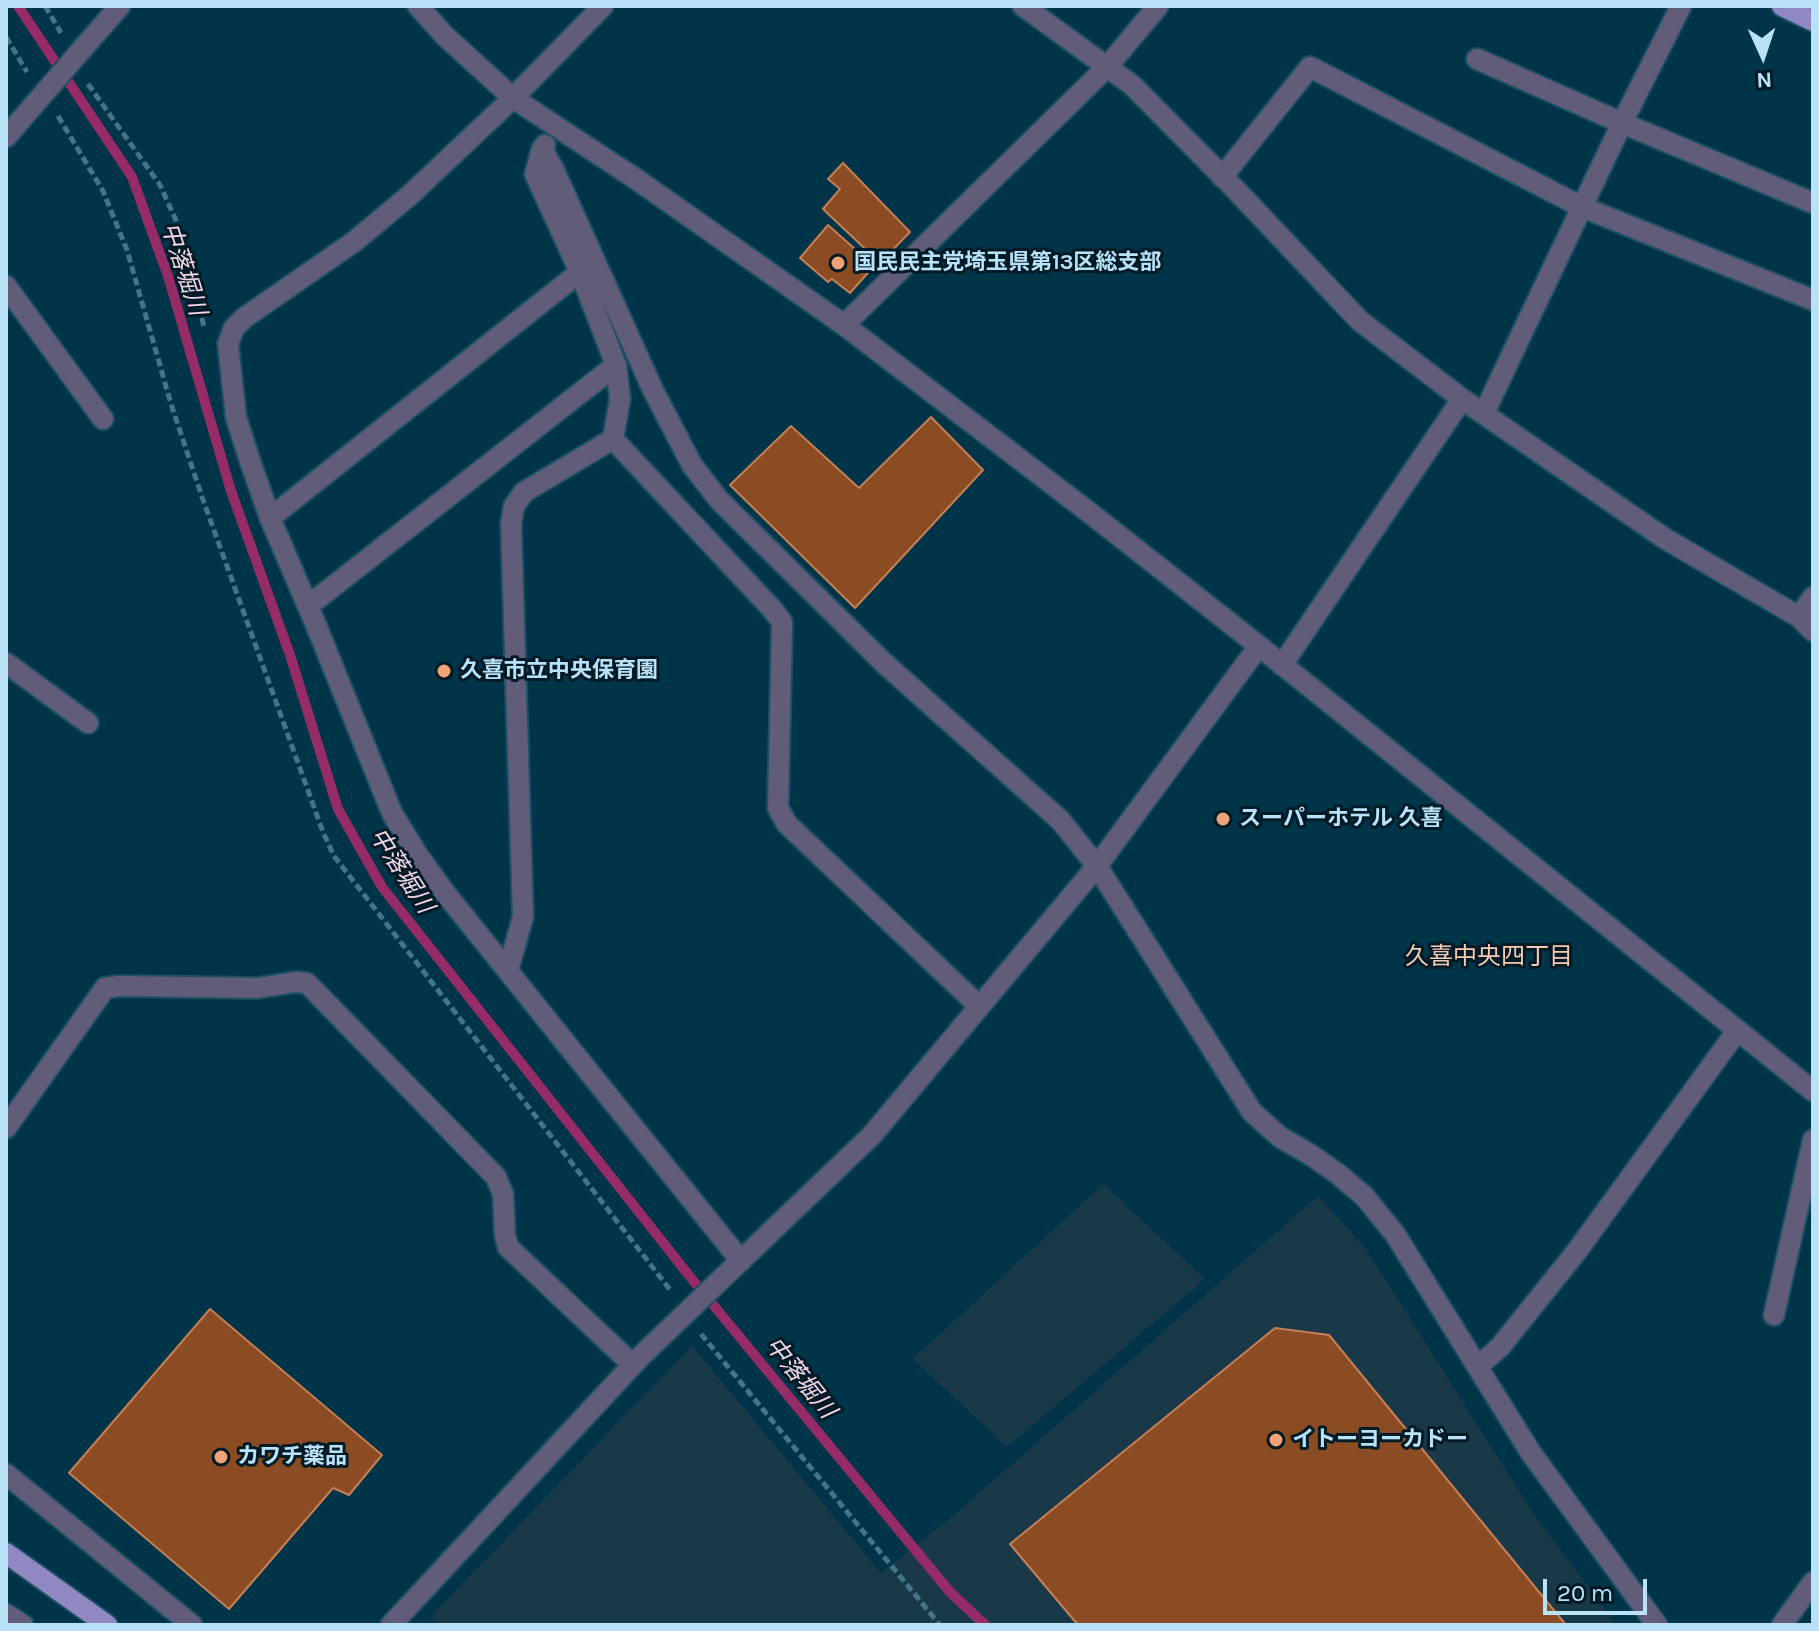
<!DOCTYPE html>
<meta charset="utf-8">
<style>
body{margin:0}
#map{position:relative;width:1819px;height:1631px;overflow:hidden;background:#003448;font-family:Karla,sans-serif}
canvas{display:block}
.frame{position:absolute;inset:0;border:8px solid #bae2f7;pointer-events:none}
.north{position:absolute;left:1723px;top:16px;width:80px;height:80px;-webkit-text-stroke:6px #001a26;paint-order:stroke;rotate:177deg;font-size:22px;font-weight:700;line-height:32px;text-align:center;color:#bae2f7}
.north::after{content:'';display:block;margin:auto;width:28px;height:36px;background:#bae2f7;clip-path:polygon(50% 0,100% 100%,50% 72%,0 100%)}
.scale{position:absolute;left:1543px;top:1579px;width:104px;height:36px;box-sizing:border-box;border:4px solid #bae2f7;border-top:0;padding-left:10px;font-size:24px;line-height:28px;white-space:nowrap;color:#bae2f7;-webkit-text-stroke:6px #001a26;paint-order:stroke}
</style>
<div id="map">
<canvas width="1819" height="1631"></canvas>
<div class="frame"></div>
<div class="north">N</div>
<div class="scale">20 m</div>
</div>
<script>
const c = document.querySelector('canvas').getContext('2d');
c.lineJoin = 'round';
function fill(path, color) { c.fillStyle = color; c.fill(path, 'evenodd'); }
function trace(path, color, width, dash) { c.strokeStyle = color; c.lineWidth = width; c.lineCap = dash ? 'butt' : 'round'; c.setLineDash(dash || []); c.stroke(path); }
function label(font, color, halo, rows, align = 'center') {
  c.font = font + ' Karla,"Noto Sans JP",sans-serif'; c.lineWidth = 6; c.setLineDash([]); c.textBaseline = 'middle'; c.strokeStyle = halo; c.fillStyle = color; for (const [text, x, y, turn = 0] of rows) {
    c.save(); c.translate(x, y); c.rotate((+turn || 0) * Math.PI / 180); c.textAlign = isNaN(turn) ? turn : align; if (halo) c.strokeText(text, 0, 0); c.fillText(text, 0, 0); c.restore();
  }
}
fill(new Path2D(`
 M1103 1184 1205 1279 1007 1447 913 1359Z
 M1318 1196 1366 1249 1535 1516 1617 1625H438L430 1617 692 1346 881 1573 953 1516Z`), '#1a3948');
trace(new Path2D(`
 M18 6 132 177 168 276 231 491 290 655 338 809 382 887 691 1278 950 1592 985 1625`), '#962c67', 10);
const building = new Path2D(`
 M843 163 910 232 880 263 823 209 840 189 828 179Z
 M828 225 874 266 850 293 832 279 828 282 800 258Z
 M931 417 983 470 855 608 730 485 791 426 859 488Z
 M210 1309 382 1455 349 1495 333 1488 229 1609 69 1473Z
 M1275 1328 1329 1335 1566 1625H1078L1010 1544Z`);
fill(building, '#8c4c23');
trace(building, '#c47f56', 2);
const minor = new Path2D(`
 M418 6 445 36 513 98 636 179 844 325 1090 513 1259 646 1813 1091
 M603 6 513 98 410 195 355 241 244 318 234 328 228 344 236 417 249 458 270 518 316 625 392 813 417 854 446 894 741 1261
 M1023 6 1132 85 1235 189 1360 321 1462 399 1664 538 1799 617 1813 631
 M77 55 120 6
 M1477 59 1622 123 1813 203
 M6 137 46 91
 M545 145 542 149 535 174 580 272 616 365 620 399 613 439 773 610 782 622 778 808 787 824 979 1006
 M542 149 553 168 653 390 692 465 719 500 884 663 1060 820 1097 866 1252 1112 1280 1137 1311 1155 1338 1174 1364 1196 1395 1234 1531 1453 1657 1625
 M1222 177 1310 67 1582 207 1813 300
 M6 286 103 419
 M844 325 1107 67 1158 6
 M1484 413 1622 123 1681 6
 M270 518 580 272
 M308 606 616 365
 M1799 617 1813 597
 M6 663 88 723
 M1282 665 1462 399
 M508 970 523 917 511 523 514 506 524 492 613 439
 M6 1128 105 988 119 986 258 988 295 982 307 983 496 1177 503 1194 505 1235 508 1247 633 1365
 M1774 1315 1813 1140
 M1478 1366 1500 1347 1577 1251 1737 1031
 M6 1474 192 1625
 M6 1614 23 1625
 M391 1625 641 1356 872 1135 1097 866 1259 646
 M1782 1625 1813 1582`);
const major = new Path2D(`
 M1782 6 1813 21
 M6 1553 107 1625`);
trace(minor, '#1e5064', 24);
trace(major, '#1e5064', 24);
trace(new Path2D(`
 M45 6 61 33
 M6 37 27 72
 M88 84 160 185 175 218 192 270 204 328
 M58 116 103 191 127 250 171 404 202 497 323 832 334 856 671 1291
 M701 1334 940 1625`), '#447488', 5, [8, 4]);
trace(minor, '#605c79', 20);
trace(major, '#9088c3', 20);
const minorBridge = new Path2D(`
 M46 91 77 55`);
trace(minorBridge, '#1e5064', 24, []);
trace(minorBridge, '#605c79', 20);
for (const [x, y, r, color] of [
 [838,263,8,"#efa377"],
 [444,671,8,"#efa377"],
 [1223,819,8,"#efa377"],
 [1276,1440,8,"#efa377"],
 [221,1457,8,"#efa377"]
]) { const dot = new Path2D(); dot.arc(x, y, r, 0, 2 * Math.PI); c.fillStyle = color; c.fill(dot); trace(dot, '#001a26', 3); }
label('bold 22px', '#bae2f7', '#001a26', [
 ["国民民主党埼玉県第13区総支部",854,263],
 ["久喜市立中央保育園",460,671],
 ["スーパーホテル 久喜",1239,819],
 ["イトーヨーカドー",1292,1440],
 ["カワチ薬品",237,1457]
], 'left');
label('italic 24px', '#f4d6e3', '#001a26', [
 ["中落堀川",183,269,72],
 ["中落堀川",401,871,57],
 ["中落堀川",800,1378,51]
]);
label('24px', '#f6cab2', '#001a26', [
 ["久喜中央四丁目",1489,957]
]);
</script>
